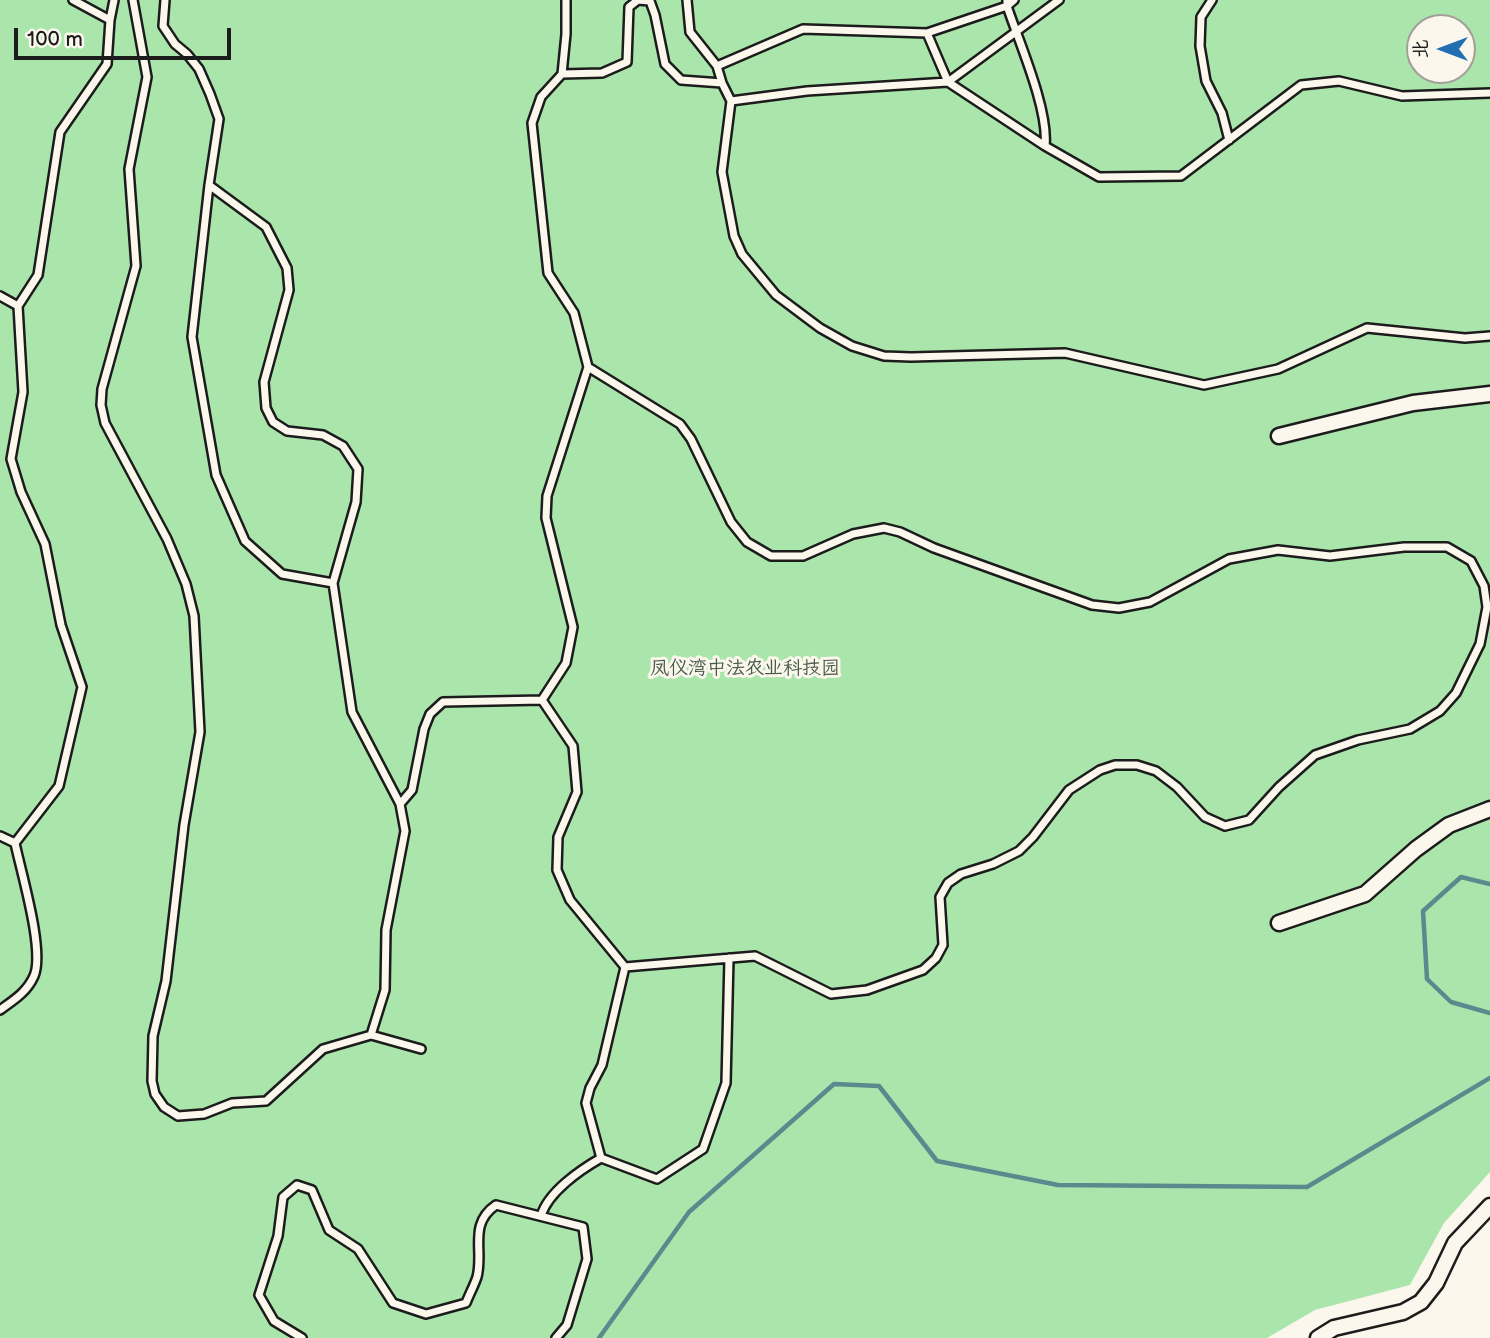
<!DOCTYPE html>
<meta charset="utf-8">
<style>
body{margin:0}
#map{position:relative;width:1490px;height:1338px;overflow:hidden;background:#fbf7ec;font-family:"Balsamiq Sans","LXGW WenKai TC",sans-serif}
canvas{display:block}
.north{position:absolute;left:1406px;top:14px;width:70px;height:70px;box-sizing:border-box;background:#fbf7ec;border:2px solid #a29f99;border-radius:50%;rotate:270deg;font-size:19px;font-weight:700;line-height:28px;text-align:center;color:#1c1c1c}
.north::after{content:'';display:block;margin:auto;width:24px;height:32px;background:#1f6fb2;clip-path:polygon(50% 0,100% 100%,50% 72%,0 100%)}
.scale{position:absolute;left:14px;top:28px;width:217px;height:32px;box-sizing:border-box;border:4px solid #1c1c1c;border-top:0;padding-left:9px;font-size:21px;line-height:24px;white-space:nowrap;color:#1c1c1c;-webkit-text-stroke:5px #fbf7ec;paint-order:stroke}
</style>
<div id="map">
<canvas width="1490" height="1338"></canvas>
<div class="north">北</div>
<div class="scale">100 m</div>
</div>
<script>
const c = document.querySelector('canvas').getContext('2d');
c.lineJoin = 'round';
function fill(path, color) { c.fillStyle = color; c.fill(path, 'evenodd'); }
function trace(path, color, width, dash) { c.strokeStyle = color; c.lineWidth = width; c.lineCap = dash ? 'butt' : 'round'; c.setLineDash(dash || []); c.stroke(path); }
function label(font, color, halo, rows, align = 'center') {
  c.font = font + ' "Balsamiq Sans","LXGW WenKai TC",sans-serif'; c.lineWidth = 6; c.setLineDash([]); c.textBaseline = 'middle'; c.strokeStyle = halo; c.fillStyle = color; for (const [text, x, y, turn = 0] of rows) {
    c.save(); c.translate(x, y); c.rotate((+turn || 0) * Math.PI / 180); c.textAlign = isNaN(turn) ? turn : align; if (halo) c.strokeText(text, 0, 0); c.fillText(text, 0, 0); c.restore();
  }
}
fill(new Path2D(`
 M0 0H1490V1172L1444 1223 1410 1285 1315 1310 1267 1338H0ZM1420 28H1462V70H1420Z`), '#aae6ac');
trace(new Path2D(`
 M1490 884 1461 877 1423 911 1427 979 1451 1002 1490 1013
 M599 1338 689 1212 834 1084 879 1086 937 1161 1058 1185 1307 1187 1490 1078`), '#598a8d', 4.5);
const service = new Path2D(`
 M73 0 110 20
 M133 0 147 77 129 169 136 266 102 389 101 405 105 423 167 539 186 584 194 616 200 732 184 825 166 981 153 1036 152 1081 155 1094 164 1107 178 1116 204 1114 232 1103 266 1101 323 1049 371 1035 421 1049
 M165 0 163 26 175 44 187 54 199 69 210 94 219 119 209 185 192 337 216 475 245 541 282 574 333 583
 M687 0 690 32 717 66 722 83 731 101 722 172 734 236 742 254 776 295 820 328 852 346 884 356 911 357 1065 353 1204 385 1278 369 1367 328 1465 338 1490 336
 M1007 0V6C1019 42 1049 110 1045 146
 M1212 0 1201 17 1200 46 1206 81 1222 113 1229 140
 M927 33 1007 6 1014 0
 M717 66 803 29 927 33 948 82 1059 0
 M562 74 602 73 627 62 629 7 638 0 650 1 655 15 665 64 681 80 722 83
 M731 101 807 91 948 82 1045 146 1099 177 1181 176 1301 85 1339 81 1402 96 1490 93
 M209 185 266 227 287 268 289 290 264 382 266 408 273 422 287 431 323 435 343 446 358 469 356 502 333 583 352 712 400 804 405 831 386 930 385 990 371 1035
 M0 296 18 306
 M542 700 573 746 577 792 558 837 557 870 570 900 625 967 755 956 831 994 867 990 923 970 936 958 943 945 940 897 948 883 961 874 993 864 1019 851 1033 837 1069 790 1100 770 1115 765H1137L1156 771 1177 787 1205 817 1225 826 1249 820 1279 787 1315 755 1358 740 1410 729 1440 711 1456 693 1480 644 1487 607 1484 586 1471 561 1447 547H1404L1330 556 1278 550 1229 559 1150 602 1119 608 1092 605 934 548 900 532 884 528 853 534 803 556H771L747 542 731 522 691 439 680 424 588 367 574 313 548 273 532 123 541 97 562 74 566 34V0
 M400 804 412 790 424 729 430 714 443 702 542 700 566 663 573 627 546 518 547 496 588 367
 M0 836 15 843
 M625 967 602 1065 590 1088 586 1103 601 1158 657 1179 703 1149 726 1083 729 958
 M0 1010C14 1000 27 992 34 976 45 951 21 872 15 843L59 786 82 687 61 625 45 544 21 492 11 459 23 392 18 306 38 275 60 132 107 64 110 20 114 0
 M541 1216C548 1192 580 1170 601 1158
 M302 1338 274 1321 259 1295 278 1236 283 1197 297 1185 312 1190 329 1230 358 1249 393 1303 426 1314 466 1303C469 1295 474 1286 477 1277 484 1251 468 1224 496 1205L583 1227 587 1259 567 1325 556 1338`);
const minor = new Path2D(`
 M1279 436 1413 403 1490 394
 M1279 923 1365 894 1416 849 1449 825 1490 809
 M1318 1338 1334 1328 1403 1312 1421 1302 1436 1283 1455 1243 1490 1206`);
trace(service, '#1c1c1c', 12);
trace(minor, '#1c1c1c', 19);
trace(service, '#fbf7ec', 7);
trace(minor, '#fbf7ec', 14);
label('19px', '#475947', '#fbf7ec', [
 ["凤仪湾中法农业科技园",745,669]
]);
</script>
